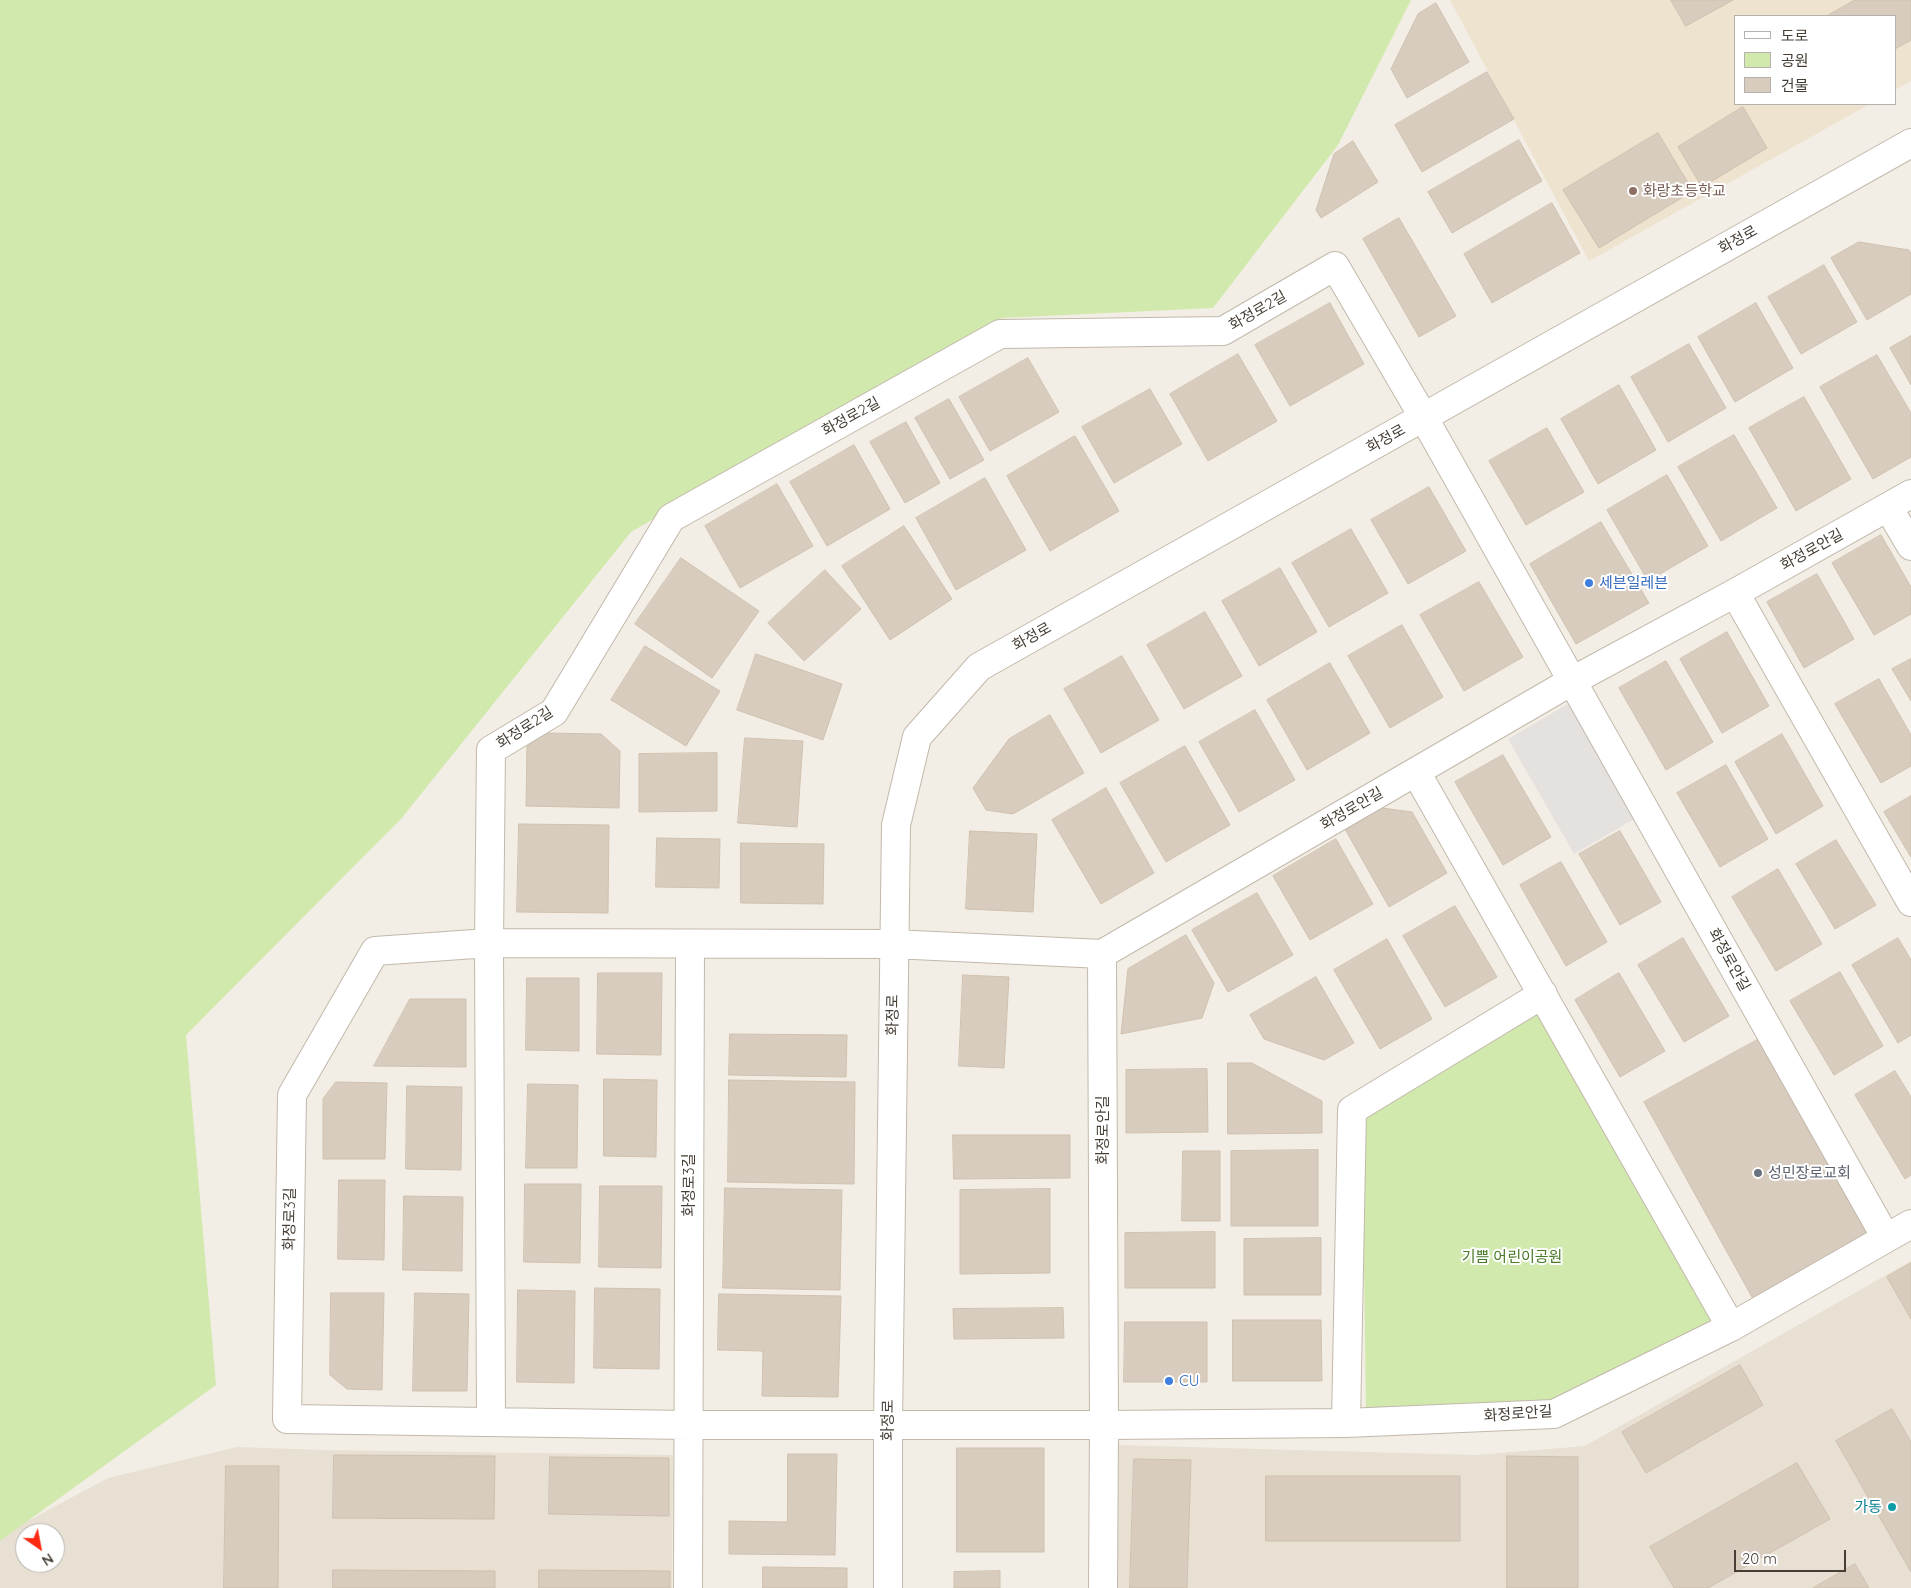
<!DOCTYPE html>
<meta charset="utf-8">
<style>
body{margin:0}
#map{position:relative;width:1911px;height:1588px;overflow:hidden;background:#f3eee5;font-family:Quicksand,"Noto Sans KR",sans-serif}
canvas{display:block}
.legend{position:absolute;left:1734px;top:15px;width:162px;height:90px;box-sizing:border-box;background:#fff;border:1px solid #b5b2ae;margin:0;padding:6px 9px;list-style:none;font-size:15px;color:#463e35}
.legend li{display:flex;align-items:center;gap:10px;height:25px}
.legend b{width:25px;border:1px solid #b5b2ae}
.north{position:absolute;left:15px;top:1523px;width:50px;height:50px;box-sizing:border-box;background:#fff;border:1px solid #b5b2ae;border-radius:50%;rotate:147deg;font-size:14px;font-weight:700;line-height:20px;text-align:center;color:#463e35}
.north::after{content:'';display:block;margin:auto;width:18px;height:22px;background:#fe2911;clip-path:polygon(50% 0,100% 100%,50% 72%,0 100%)}
.scale{position:absolute;left:1734px;top:1550px;width:112px;height:22px;box-sizing:border-box;border:2px solid #463e35;border-top:0;padding-left:6px;font-size:15px;line-height:18px;white-space:nowrap;color:#463e35;-webkit-text-stroke:4px #fff;paint-order:stroke}
</style>
<div id="map">
<canvas width="1911" height="1588"></canvas>
<ul class="legend">
<li><b style="height:6px;background:#fff"></b>도로</li>
<li><b style="height:14px;background:#d1e9ad"></b>공원</li>
<li><b style="height:14px;background:#d8ccbe"></b>건물</li>
</ul>
<div class="north">N</div>
<div class="scale">20 m</div>
</div>
<script>
const c = document.querySelector('canvas').getContext('2d');
c.lineJoin = 'round';
function fill(path, color) { c.fillStyle = color; c.fill(path, 'evenodd'); }
function trace(path, color, width, dash) { c.strokeStyle = color; c.lineWidth = width; c.lineCap = dash ? 'butt' : 'round'; c.setLineDash(dash || []); c.stroke(path); }
function label(font, color, halo, rows, align = 'center') {
  c.font = font + ' Quicksand,"Noto Sans KR",sans-serif'; c.lineWidth = 4; c.setLineDash([]); c.textBaseline = 'middle'; c.strokeStyle = halo; c.fillStyle = color; for (const [text, x, y, turn = 0] of rows) {
    c.save(); c.translate(x, y); c.rotate((+turn || 0) * Math.PI / 180); c.textAlign = isNaN(turn) ? turn : align; if (halo) c.strokeText(text, 0, 0); c.fillText(text, 0, 0); c.restore();
  }
}
fill(new Path2D(`
 M1911 1261V1588H1116L1117 1445 1476 1455 1585 1446Z
 M237 1447 325 1450 673 1455 672 1588H0V1536L108 1478ZM25 1533H55V1563H25Z`), '#e7e0d3');
fill(new Path2D(`
 M1450 0H1911V81L1895 90V16H1735V104H1870L1589 261Z`), '#ede3cf');
fill(new Path2D(`
 M0 0H1411L1338 145 1213 308 1002 318 631 532 401 819 186 1035 216 1385 0 1541Z
 M1539 1012 1724 1323 1547 1404 1366 1413 1362 1117Z`), '#d1e9ad');
fill(new Path2D(`
 M1573 701 1638 817 1574 854 1508 739Z`), '#e4e1de');
const building = new Path2D(`
 M1671 0H1733L1686 26Z
 M1855 0H1911V40L1895 49V16H1827Z
 M1436 3 1469 62 1407 98 1391 69 1418 14Z
 M1487 72 1514 119 1422 172 1395 125Z
 M1743 107 1767 148 1702 187 1678 147Z
 M1658 133 1693 191 1599 248 1563 190Z
 M1519 140 1542 181 1452 233 1428 192Z
 M1353 141 1378 182 1321 218 1316 210 1334 154Z
 M1552 203 1580 253 1492 303 1464 254Z
 M1399 218 1456 316 1419 337 1363 239Z
 M1859 242 1909 250 1911 254V294L1867 320 1831 258Z
 M1824 265 1857 322 1801 354 1768 297Z
 M1330 303 1364 364 1290 406 1255 345Z
 M1756 303 1793 368 1735 402 1698 337Z
 M1911 336V385L1890 348Z
 M1689 344 1726 408 1668 442 1631 377Z
 M1238 354 1277 421 1208 461 1170 394Z
 M1877 355 1911 413V457L1873 479 1820 387Z
 M1028 358 1059 412 990 451 959 397Z
 M1619 385 1656 450 1598 484 1561 419Z
 M1150 389 1182 444 1114 483 1082 427Z
 M1804 397 1851 479 1796 511 1749 428Z
 M949 399 984 460 950 479 915 418Z
 M906 422 940 483 905 503 870 442Z
 M1547 428 1584 492 1526 525 1489 461Z
 M1734 435 1777 508 1721 541 1678 467Z
 M1075 436 1119 511 1050 551 1007 476Z
 M854 445 890 509 827 546 790 482Z
 M1667 475 1708 546 1648 581 1607 510Z
 M985 478 1026 550 956 590 916 518Z
 M777 484 813 546 740 588 705 526Z
 M1429 487 1466 551 1408 584 1371 520Z
 M1601 522 1649 603 1576 644 1530 564Z
 M904 526 952 599 890 640 842 566Z
 M1351 529 1388 593 1329 627 1292 563Z
 M1881 535 1911 587V614L1874 635 1832 563Z
 M681 558 759 611 712 678 635 624Z
 M1280 568 1317 632 1259 666 1222 601Z
 M825 570 861 609 804 661 768 623Z
 M1817 574 1854 639 1804 668 1767 602Z
 M1479 582 1523 657 1464 691 1420 615Z
 M1205 612 1242 676 1184 709 1147 645Z
 M1402 625 1443 697 1390 728 1348 656Z
 M1727 632 1769 706 1722 733 1680 659Z
 M645 646 720 691 686 746 611 700Z
 M756 654 842 684 823 740 737 710Z
 M1122 656 1159 720 1101 753 1064 689Z
 M1911 659V701L1892 669Z
 M1666 661 1713 742 1666 770 1619 688Z
 M1330 663 1370 733 1307 770 1267 700Z
 M1879 679 1911 735V766L1881 783 1835 704Z
 M1255 710 1295 780 1239 812 1199 742Z
 M1050 715 1084 773 1013 814 986 810 973 788 1009 739Z
 M545 733 601 734 620 751 619 808 526 806 527 746Z
 M1782 734 1823 806 1776 834 1735 762Z
 M745 738 803 741 797 827 738 823Z
 M1185 746 1230 825 1166 862 1120 783Z
 M717 753V811L639 812V754Z
 M1503 755 1551 837 1503 865 1455 782Z
 M1726 765 1768 839 1720 867 1677 793Z
 M1106 788 1154 873 1101 904 1052 820Z
 M1911 796V857L1884 812Z
 M1382 808 1412 812 1447 873 1389 907 1345 829Z
 M519 824 609 825 608 913 517 912Z
 M970 831 1037 834 1033 912 966 909Z
 M1620 831 1661 902 1620 925 1579 854Z
 M657 838 720 839 719 888 656 887Z
 M1336 839 1373 904 1310 940 1273 876Z
 M1836 840 1876 905 1835 929 1796 864Z
 M741 843 824 844 823 904 741 903Z
 M1561 862 1607 942 1566 966 1520 885Z
 M1778 869 1822 944 1776 971 1732 897Z
 M1257 893 1293 955 1228 992 1192 930Z
 M1455 906 1497 977 1445 1007 1403 936Z
 M1186 935 1214 983 1202 1018 1121 1034 1128 969Z
 M1683 938 1729 1016 1684 1042 1638 965Z
 M1898 938 1911 960V1035L1898 1043 1852 965Z
 M1387 939 1432 1019 1380 1049 1334 970Z
 M1840 972 1883 1046 1834 1075 1790 1001Z
 M598 973H662L661 1055 597 1054Z
 M1619 973 1665 1051 1620 1077 1575 1000Z
 M963 975 1009 977 1004 1068 959 1066Z
 M1316 977 1354 1043 1324 1060 1264 1039 1250 1015Z
 M527 978H579V1051L526 1050Z
 M410 999H466V1067L374 1066Z
 M730 1034 847 1035 846 1077 729 1075Z
 M1759 1039 1873 1245 1758 1308 1644 1102Z
 M1228 1063H1252L1322 1101V1133L1228 1134Z
 M1207 1069 1208 1132 1126 1133V1070Z
 M1895 1071 1911 1097V1175L1905 1179 1855 1095Z
 M604 1079 657 1080 656 1157 604 1156Z
 M729 1080 855 1082 854 1184 728 1182Z
 M336 1082 387 1083 385 1159H323V1099Z
 M528 1084 578 1085 577 1168H526Z
 M407 1086 462 1087 461 1170 406 1169Z
 M953 1135H1070V1178L954 1179Z
 M1318 1150V1226H1231V1151Z
 M1183 1151H1220V1221H1182Z
 M339 1180H385L384 1260 338 1259Z
 M525 1184H581L580 1263 524 1262Z
 M600 1186H662L661 1268 599 1267Z
 M725 1188 842 1190 840 1290 723 1288Z
 M1050 1189V1273L960 1274V1190Z
 M404 1196 463 1197 462 1271 403 1270Z
 M1215 1232V1288H1125V1233Z
 M1321 1238V1295H1244V1239Z
 M1911 1263V1319L1887 1277Z
 M595 1288 660 1289 659 1369 594 1368Z
 M518 1290 575 1291 574 1383 517 1382Z
 M331 1293H384L382 1390 347 1389 330 1375Z
 M415 1293 469 1294 467 1391H413Z
 M719 1294 841 1296 838 1397 762 1396 763 1351 718 1350Z
 M1063 1308 1064 1338 954 1339 953 1309Z
 M1233 1320H1321L1322 1381H1233Z
 M1125 1322H1207V1382H1124Z
 M1740 1365 1763 1405 1646 1473 1622 1432Z
 M1892 1409 1911 1442V1572L1836 1441Z
 M957 1448H1044V1552H957Z
 M788 1454H837L835 1555 729 1554V1521L787 1522Z
 M334 1455 495 1456 494 1519 333 1518Z
 M1507 1456 1578 1457V1588H1507Z
 M550 1457 669 1458V1516L549 1514Z
 M1134 1459 1191 1460 1187 1588H1130Z
 M1797 1463 1830 1519 1708 1588H1674L1650 1547Z
 M226 1466H279L278 1588H224Z
 M1266 1476H1460V1541H1266Z
 M1855 1564 1869 1588H1813Z
 M763 1567 847 1568V1588H763Z
 M333 1570 495 1571V1588H333Z
 M539 1570 670 1571V1588H539Z
 M1000 1571V1588H954V1572Z`);
fill(building, '#d8ccbe');
trace(building, '#d0c1ae', 1);
const minor = new Path2D(`
 M1911 494 1735 593 1572 681 1102 954 1104 1425 1346 1423 1554 1414 1731 1327 1911 1224
 M1888 507 1911 546
 M1735 593 1911 902
 M1416 772 1731 1327
 M1102 954 893 944 489 943 375 951 292 1095 287 1419 688 1425H1104L1103 1588
 M491 1422 489 943 491 750 554 712 671 518 1000 334 1223 331 1335 266 1424 418 1886 1238
 M1346 1423 1352 1110 1543 994
 M688 1588 690 945
 M888 1588V1425L896 825 917 737 979 667 1911 143`);
trace(minor, '#c2b8ab', 30);
trace(minor, '#fff', 28);
for (const [x, y, r, color] of [
 [1633,191,5,"#8d6e63"],
 [1589,583,5,"#3f7fe0"],
 [1758,1173,5,"#6b7280"],
 [1169,1381,5,"#3f7fe0"],
 [1892,1507,5,"#0f9aa8"]
]) { const dot = new Path2D(); dot.arc(x, y, r, 0, 2 * Math.PI); c.fillStyle = color; c.fill(dot); trace(dot, '#fff', 2); }
label('15px', '#785e54', '#fff', [
 ["화랑초등학교",1643,191]
], 'left');
label('15px', '#463e35', '#fff', [
 ["화정로",1738,240,-29],
 ["화정로2길",1258,311,-30],
 ["화정로2길",851,417,-29],
 ["화정로",1386,439,-29],
 ["화정로안길",1812,550,-29],
 ["화정로",1032,637,-29],
 ["화정로2길",525,728,-33],
 ["화정로안길",1352,809,-30],
 ["화정로안길",1729,960,61],
 ["화정로",893,1015,-89],
 ["화정로안길",1103,1130,-90],
 ["화정로3길",689,1185,-90],
 ["화정로3길",290,1219,-89],
 ["화정로안길",1518,1414,-4],
 ["화정로",888,1420,-90]
]);
label('15px', '#366cbe', '#fff', [
 ["세븐일레븐",1599,583],
 ["CU",1179,1381]
], 'left');
label('15px', '#5b616d', '#fff', [
 ["성민장로교회",1768,1173]
], 'left');
label('15px', '#4a7927', '#fff', [
 ["기쁨 어린이공원",1512,1257]
]);
label('15px', '#0d838f', '#fff', [
 ["가동",1882,1507]
], 'right');
</script>
